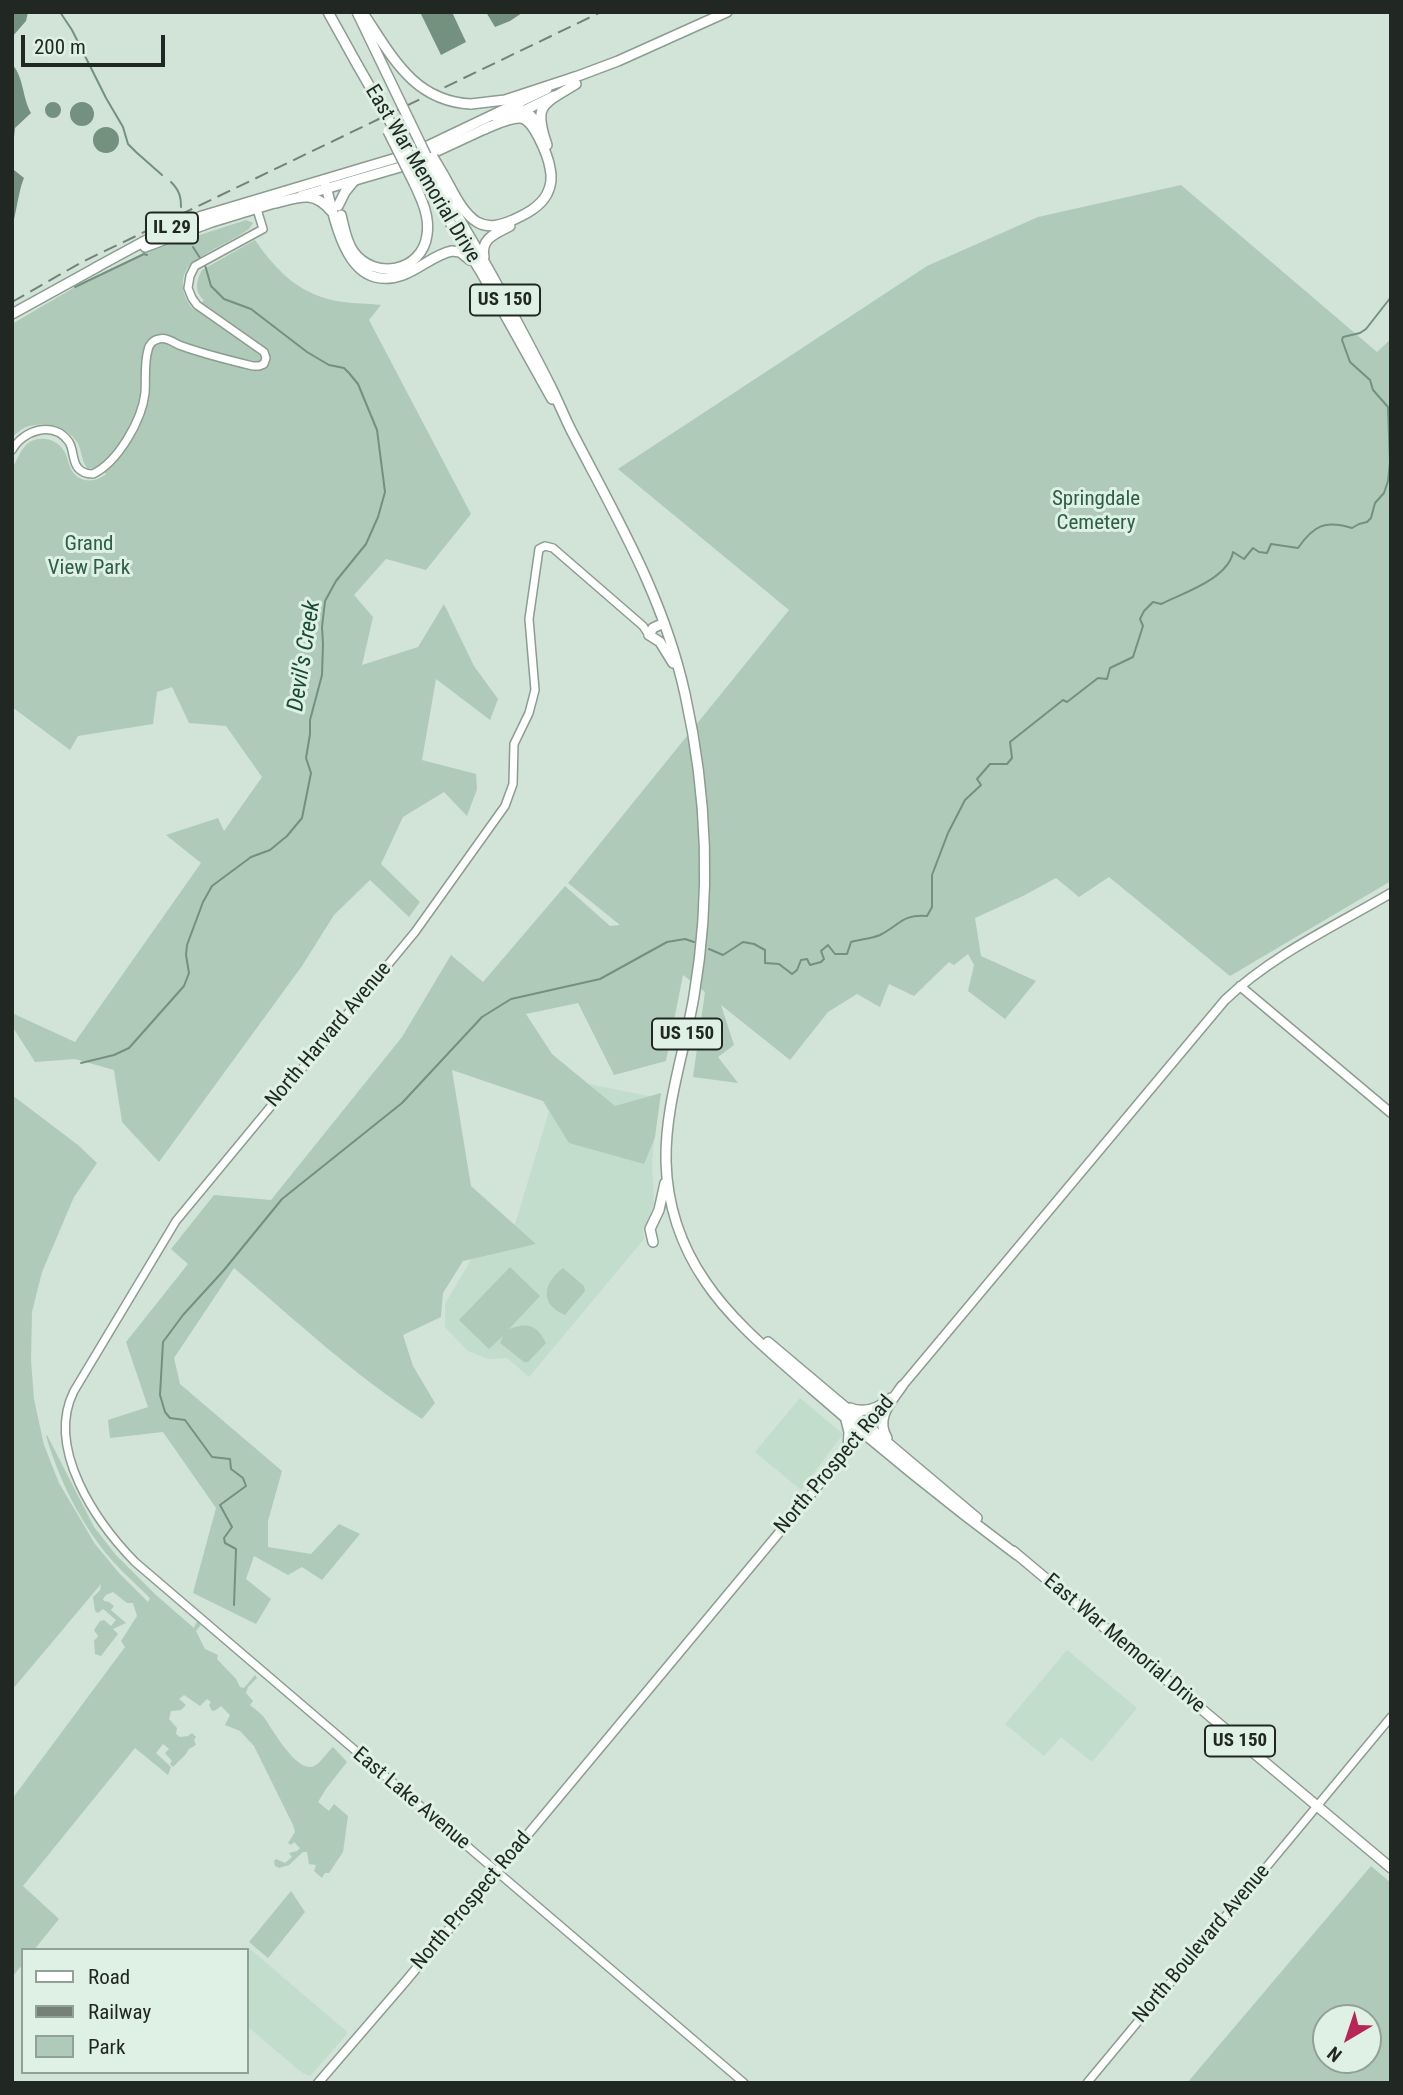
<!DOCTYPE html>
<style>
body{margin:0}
#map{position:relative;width:1403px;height:2095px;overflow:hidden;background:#d1e4d7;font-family:"Roboto Condensed",sans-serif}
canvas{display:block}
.frame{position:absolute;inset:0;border:14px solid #212823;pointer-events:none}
.legend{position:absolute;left:21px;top:1948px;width:228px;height:126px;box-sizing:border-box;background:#def1e4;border:2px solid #92a197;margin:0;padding:9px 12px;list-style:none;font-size:21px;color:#212823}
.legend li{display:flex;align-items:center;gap:14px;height:35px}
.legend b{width:35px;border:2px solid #92a197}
.north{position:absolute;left:1312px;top:2004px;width:70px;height:70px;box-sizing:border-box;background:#def1e4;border:2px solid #92a197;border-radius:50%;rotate:219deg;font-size:19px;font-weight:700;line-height:28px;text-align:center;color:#212823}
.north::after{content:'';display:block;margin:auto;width:24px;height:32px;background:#b62757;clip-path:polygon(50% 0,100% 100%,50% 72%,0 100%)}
.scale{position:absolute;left:21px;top:35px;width:144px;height:32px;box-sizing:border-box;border:4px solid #212823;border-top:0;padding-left:9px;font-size:21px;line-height:24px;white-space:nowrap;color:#212823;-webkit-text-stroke:5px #def1e4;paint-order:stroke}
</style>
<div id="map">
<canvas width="1403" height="2095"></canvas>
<div class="frame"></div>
<ul class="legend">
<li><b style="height:9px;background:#fff"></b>Road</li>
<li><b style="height:9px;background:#758178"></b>Railway</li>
<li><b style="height:19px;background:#b0cab9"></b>Park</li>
</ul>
<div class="north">N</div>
<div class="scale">200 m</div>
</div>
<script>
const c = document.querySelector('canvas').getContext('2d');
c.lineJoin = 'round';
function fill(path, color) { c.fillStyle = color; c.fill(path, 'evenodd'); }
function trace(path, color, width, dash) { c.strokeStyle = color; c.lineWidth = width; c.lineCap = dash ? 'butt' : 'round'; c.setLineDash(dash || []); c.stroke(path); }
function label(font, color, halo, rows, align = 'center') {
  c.font = font + ' "Roboto Condensed",sans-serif'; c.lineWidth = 6; c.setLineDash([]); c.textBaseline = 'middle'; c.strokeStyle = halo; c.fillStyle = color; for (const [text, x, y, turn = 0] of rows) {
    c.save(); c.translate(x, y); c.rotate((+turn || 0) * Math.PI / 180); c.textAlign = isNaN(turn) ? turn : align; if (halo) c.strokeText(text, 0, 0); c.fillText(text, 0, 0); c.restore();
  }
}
fill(new Path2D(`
 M559 1078 658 1098 652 1163 654 1204 643 1230 644 1239 529 1377 507 1358 488 1359 468 1351 445 1327V1304L476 1251 503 1245 516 1221Z
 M800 1398 843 1434 801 1490 755 1452Z
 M1067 1650 1137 1708 1092 1762 1061 1737 1044 1756 1005 1724Z
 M250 1949 346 2031 347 2034 310 2076 301 2072 247 2026V1953Z`), '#c2ddcb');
fill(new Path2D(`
 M1181 185 1377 352 1391 339V881L1230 976 1109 877 1079 897 1056 878 1023 896 975 918 981 956 1036 981 1005 1019 968 991 974 965 968 954 954 965 949 962 914 996 889 984 880 1007 857 994 828 1012 790 1060 721 1005 734 1045 718 1057 738 1083 693 1077 705 992 683 975 666 1061 614 1075 578 1003 526 1014 552 1054 615 1106 661 1093 655 1137 644 1164 569 1143 543 1101 452 1070 471 1186 536 1244 463 1261 443 1293 441 1317 403 1335 413 1366 435 1403 422 1419C355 1376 295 1320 234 1268L174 1358 180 1384 282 1471 268 1521V1547L311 1554 339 1524 360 1534 322 1580 302 1567 288 1575 254 1556 246 1579 271 1599 256 1624 193 1593 216 1508 163 1432 110 1438 108 1420 148 1407 126 1342 188 1264 171 1249 214 1195 271 1200 402 1037 451 955 483 982 565 886 610 926 620 925 568 883 789 610 618 469 927 266 1038 217Z
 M246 220 253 223 249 229C232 241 211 249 195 261 177 273 181 297 194 310L204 300C194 292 196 281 202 270L255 240C278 273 301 296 343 302 355 304 368 303 381 305L369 320 471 514 426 570 386 559 354 595 373 617 362 665 418 647 444 604 474 666 498 699 490 720 436 679 422 760 476 774 477 789 467 816 444 792 403 817 381 864 420 902 409 917 370 880 334 915 302 966 159 1162 122 1122 114 1070 75 1059 35 1062 12 1026V1013L75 1042 201 863 166 835 218 818 224 831 262 777 226 726 189 723 172 687 157 692 153 724 78 736 70 750 12 707V469C21 453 24 437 46 439 53 440 60 444 64 451 68 457 68 465 72 471 81 484 96 482 106 474L99 466 95 469 87 468C81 460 82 450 77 442 66 425 44 421 26 427 21 429 16 434 12 437V324L75 287 144 253Z
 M12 1095 78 1145 97 1163 74 1197 42 1272 32 1312 31 1360 34 1399 44 1445 59 1483 95 1544 119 1573 148 1602 150 1598C134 1582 115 1566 101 1547 76 1514 58 1476 46 1436L47 1435 94 1527 116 1555 156 1595 194 1628 197 1621 201 1625 196 1631 205 1649 218 1655 217 1659 236 1679 240 1687 244 1688 255 1675 257 1678 248 1687 246 1693 253 1701 250 1705C254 1708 259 1712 263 1716 270 1725 297 1775 314 1766 321 1763 327 1752 333 1747L347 1762 326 1789 318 1802 329 1811 334 1804 348 1816 343 1852 329 1873H325L322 1878 314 1871 316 1865 309 1864 307 1852H303L289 1865 279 1868 275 1866 274 1861 276 1859 285 1863 292 1857 289 1853 297 1851 300 1848 294 1842 291 1845 288 1843 295 1832 293 1825 254 1746 240 1731 225 1725 230 1715 221 1706 216 1710 212 1711 209 1705 211 1702 207 1699 200 1706 184 1695 179 1699 186 1705 181 1710 171 1711 169 1719 177 1728 176 1734 180 1737 188 1736 192 1733 196 1737 194 1740 196 1745 189 1749 186 1754 173 1767 170 1764 172 1761 165 1753 169 1749 163 1744 156 1753 171 1767 168 1775 135 1748 23 1886 59 1919 34 1950H23V1964L12 1977V1799L125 1647 121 1641 137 1616 133 1603H127L113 1592 106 1595 103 1599 104 1601 109 1602 114 1606 111 1610 126 1623 113 1629 118 1634 101 1656 95 1654 94 1641 98 1636 94 1630 100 1621 104 1620 111 1626 116 1620 103 1609 98 1613 95 1611 93 1597 100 1590 101 1584 12 1690Z
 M510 1267 540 1296 509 1329C527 1323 536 1323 546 1343L528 1362H524L500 1343 503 1336 489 1349 459 1320Z
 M563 1268 584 1286 585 1291 565 1315C539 1304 543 1283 563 1268Z
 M1371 1866 1391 1883V2083H1187ZM1326 2018H1368V2060H1326Z
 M291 1891 305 1912 268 1958 249 1942Z`), '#b0cab9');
fill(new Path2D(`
 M12 12H28L26 21 12 37Z
 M420 12H452L466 42 441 55Z
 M486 12H522V13L510 21 495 27Z
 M12 64C24 77 22 97 31 113L15 128 12 156Z
 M70 114a12 12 0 1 1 24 0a12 12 0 1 1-24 0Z
 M45 110a8 8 0 1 1 16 0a8 8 0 1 1-16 0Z
 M93 140a13 13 0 1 1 26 0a13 13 0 1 1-26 0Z
 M12 165 14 170 24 178C19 189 16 214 12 228Z`), '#74907e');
trace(new Path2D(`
 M60 12 72 30 106 98 123 127 128 144 136 152 162 175
 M171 182C179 190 181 196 181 207
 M193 247 202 261
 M75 287 144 254 147 255
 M709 949 723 955 743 942 754 944 765 950V963L779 964 792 974 797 970 801 960 807 959 810 965 821 962 824 959 821 951 828 945 835 954H847L851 942C861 939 871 939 880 935 900 925 902 914 927 916L932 907V875L948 833 965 800 981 785 977 779 990 764H1007L1012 758 1010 742 1063 700 1067 702 1098 678 1107 679 1110 668 1133 657 1143 626 1140 619 1144 611 1153 602 1161 604C1183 593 1228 579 1233 552L1244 559 1253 548 1259 552 1267 553 1271 544 1298 548C1314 525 1325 520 1352 528L1359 524 1367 522 1371 518 1375 503 1384 493 1388 481 1390 462 1388 407 1373 390 1370 380 1350 362 1342 340 1343 337 1360 333 1366 329 1391 297
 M81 1063 114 1055 129 1048 184 986 189 973 186 955 187 945 203 902 212 886 251 857 270 850 287 836 302 818 311 773 306 758 310 734V720L322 675 323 644 322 627 325 601 336 581 366 544 378 517 385 492 377 430 358 384 349 373 344 368 329 365 307 352 251 309 224 299 211 286 205 265
 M234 1605 236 1549 225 1543 224 1538 232 1527 220 1505 246 1486 243 1478 231 1469 230 1459 212 1457 185 1420 170 1418 165 1412 160 1395 163 1342 183 1315 224 1270 282 1199 402 1103 482 1017 511 999 600 979 667 942 685 939 694 942`), '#74907e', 2);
const tertiary = new Path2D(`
 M12 450C23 430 54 420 69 442 74 450 72 461 78 468 82 473 87 474 93 474 118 462 142 420 145 393 146 380 144 363 148 350 149 345 153 340 159 339 166 337 173 342 179 345 203 354 228 360 253 366H259L264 364 266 358 264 352 197 305 192 298 188 288 190 276 195 266 263 229 256 206
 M649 635 643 626 553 548 545 546 539 549 529 619 535 690 529 713 514 744 513 784 505 806 415 932 176 1221 74 1391C45 1448 96 1522 135 1562L744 2083
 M1087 2083 1391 1717`);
const secondary = new Path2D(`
 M1240 986 1391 1113
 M898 1391 1225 1000C1272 955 1335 926 1391 893
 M318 2083 405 1982 887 1403`);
const primary = new Path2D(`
 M570 79 618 61 727 12
 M519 113 554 96
 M301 196 407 165 491 126
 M145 247 212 222 281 201
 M95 268 154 236 202 216 413 153 547 89
 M12 314 99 266`);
const trunk = new Path2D(`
 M328 12 358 66
 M471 104 505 100 575 77
 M494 116C516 106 528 104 539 129
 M547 145C533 104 542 105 576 84
 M443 174C452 189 461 212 477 222 489 229 501 225 513 220 526 214 540 207 547 194 551 186 552 176 550 168 548 156 534 120 521 118 509 117 495 125 485 129
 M436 176C454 212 476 246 495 281 514 316 533 351 551 387 558 401 564 416 571 430 617 519 663 595 685 694 707 793 711 896 694 996 685 1050 665 1105 666 1161 667 1204 681 1246 705 1281 733 1323 775 1356 812 1389 878 1447 946 1502 1017 1555
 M324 180C336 218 344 295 403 275 420 269 435 254 452 251L460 252 470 260
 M424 181 481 272 552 399
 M276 203C299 197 314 190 331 211
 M338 206 345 192 354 181
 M341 215C344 227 346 241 353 251 374 281 422 272 427 235 430 217 422 200 414 183
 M484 257C480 238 497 233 510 226
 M664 623 653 628 649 635 660 642 673 663
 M653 1242 650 1229 659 1210 665 1183
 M768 1342 977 1518
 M850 1408C865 1414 879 1408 891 1398
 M846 1420 849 1432 848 1450
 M887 1438C875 1418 891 1402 902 1386
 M1013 1551 1391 1868`);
trace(tertiary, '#8b9d91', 10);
trace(secondary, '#8b9d91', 11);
trace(primary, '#8b9d91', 12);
trace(trunk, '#8b9d91', 12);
trace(tertiary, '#fff', 7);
trace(secondary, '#fff', 8);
trace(primary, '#fff', 9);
trace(trunk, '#fff', 9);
trace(new Path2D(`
 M12 302 82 262 601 12`), '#758178', 2, [14, 7]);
const trunkBridge = new Path2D(`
 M357 12 436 176
 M363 13C392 56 413 101 471 104
 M358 66 424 181
 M388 131 414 183
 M433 157 443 174`);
trace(trunkBridge, '#8b9d91', 12, []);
trace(trunkBridge, '#fff', 9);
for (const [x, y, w] of [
 [172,228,52],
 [505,300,70],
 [687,1034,70],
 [1240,1741,70]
]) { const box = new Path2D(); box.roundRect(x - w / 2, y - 15.5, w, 31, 5); c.fillStyle = '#def1e4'; c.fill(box); trace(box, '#212823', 2); }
label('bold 19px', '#212823', null, [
 ["IL 29",172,228],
 ["US 150",505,300],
 ["US 150",687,1034],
 ["US 150",1240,1741]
]);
label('21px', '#212823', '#def1e4', [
 ["East War Memorial Drive",422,174,59],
 ["North Harvard Avenue",329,1035,-50],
 ["North Prospect Road",835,1465,-50],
 ["East War Memorial Drive",1124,1644,40],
 ["East Lake Avenue",411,1799,40],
 ["North Prospect Road",472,1901,-50],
 ["North Boulevard Avenue",1202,1944,-50]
]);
label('21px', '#2d5f43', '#def1e4', [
 ["Springdale",1096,500],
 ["Cemetery",1096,524],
 ["Grand",89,545],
 ["View Park",89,569]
]);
label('italic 23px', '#194d31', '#def1e4', [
 ["Devil's Creek",305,656,-81]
]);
</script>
